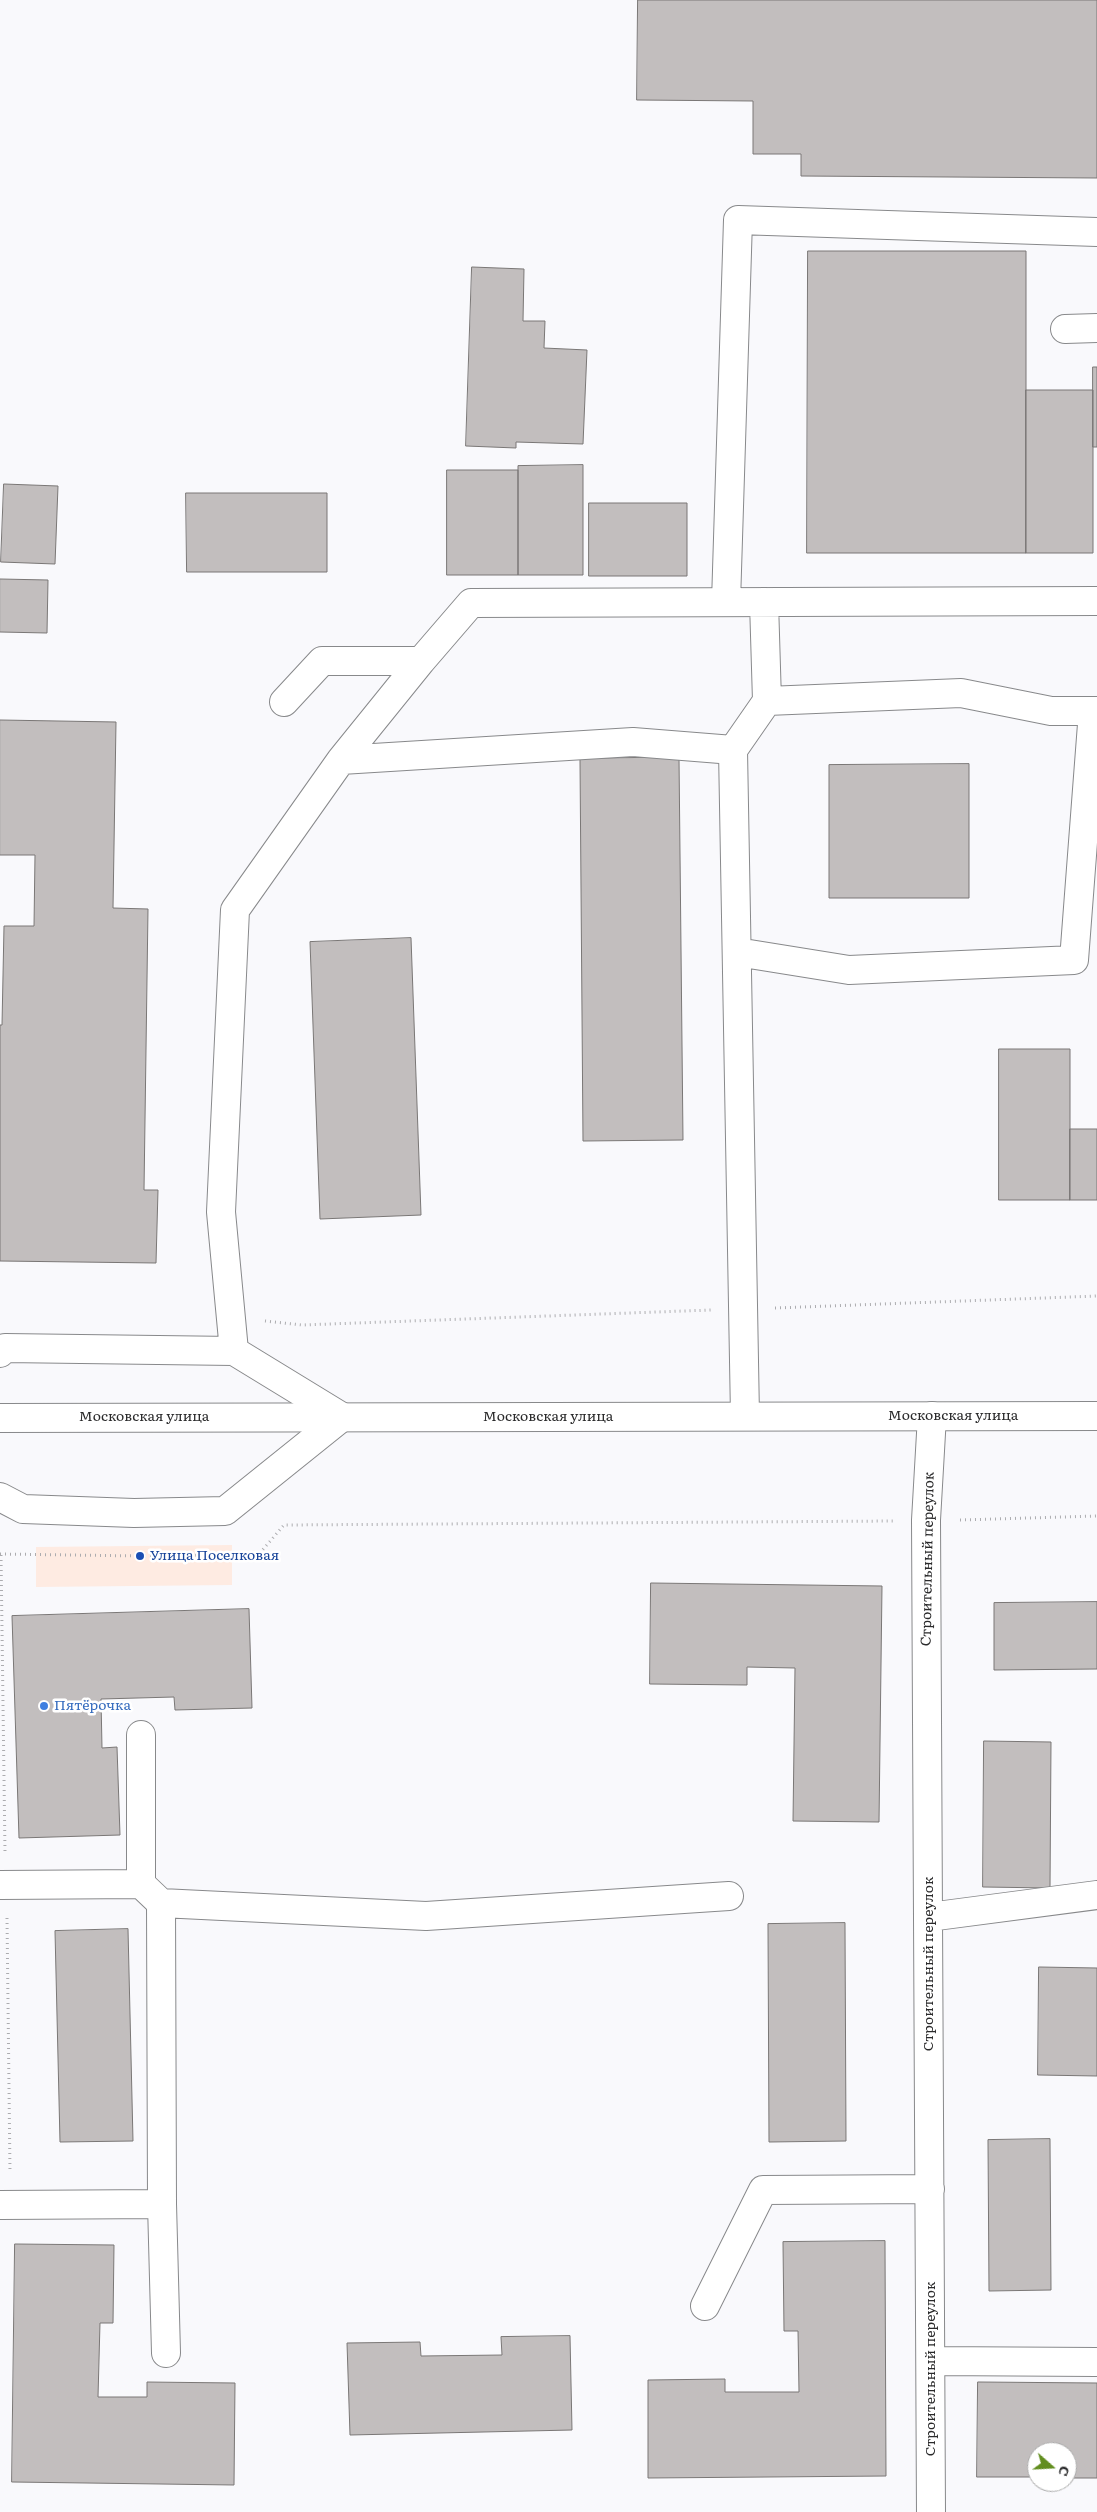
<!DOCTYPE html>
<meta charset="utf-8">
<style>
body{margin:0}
#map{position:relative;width:1097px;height:2512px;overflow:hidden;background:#f9f9fc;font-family:Literata,serif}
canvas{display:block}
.north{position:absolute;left:1027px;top:2442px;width:50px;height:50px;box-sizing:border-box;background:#fff;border:1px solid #aaa;border-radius:50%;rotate:109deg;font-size:14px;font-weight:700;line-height:20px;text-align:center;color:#2a2a2b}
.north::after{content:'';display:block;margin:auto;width:18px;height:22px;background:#628e1f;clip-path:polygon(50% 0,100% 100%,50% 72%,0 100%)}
</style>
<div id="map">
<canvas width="1097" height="2512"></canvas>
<div class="north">С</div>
</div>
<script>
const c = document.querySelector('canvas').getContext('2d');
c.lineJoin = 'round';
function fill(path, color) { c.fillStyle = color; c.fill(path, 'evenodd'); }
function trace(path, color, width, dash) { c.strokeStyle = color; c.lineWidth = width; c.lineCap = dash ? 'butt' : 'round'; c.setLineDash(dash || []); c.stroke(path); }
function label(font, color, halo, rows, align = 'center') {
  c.font = font + ' Literata,serif'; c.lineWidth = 5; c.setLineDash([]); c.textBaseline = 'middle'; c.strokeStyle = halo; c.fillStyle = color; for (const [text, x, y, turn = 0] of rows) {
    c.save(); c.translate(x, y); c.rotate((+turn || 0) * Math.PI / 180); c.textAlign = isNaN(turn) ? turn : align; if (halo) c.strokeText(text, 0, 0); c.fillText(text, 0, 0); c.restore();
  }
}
fill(new Path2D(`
 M232 1545V1585L36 1587V1547Z`), '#feebe2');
const building = new Path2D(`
 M638 0H1097V178L801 176V154H753V101L637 100Z
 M808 251H1026V553H807Z
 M472 267 524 269 523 321H545L544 348 587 350 583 444 516 442V448L466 446Z
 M1093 367H1097V447H1093Z
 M1026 390H1093V553H1026Z
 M583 465V575H518V466Z
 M447 470H518V575H447Z
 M4 484 58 486 55 564 1 562Z
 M186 493H327V572H187Z
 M589 503H687V576H589Z
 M0 579 48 580 47 633 0 632Z
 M0 720 116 722 113 908 148 909 144 1190H158L156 1263 0 1261V1025H2L4 926H34L35 855H0Z
 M679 757 683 1140 583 1141 580 759Z
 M969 764V898H829V765Z
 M411 938 421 1215 320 1219 310 942Z
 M999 1049H1070V1200H999Z
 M1070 1129H1097V1200H1070Z
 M651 1583 882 1586 879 1822 793 1821 795 1668 747 1667V1685L650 1684Z
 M1097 1602V1669L994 1670V1603Z
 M249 1609 252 1708 175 1710 174 1697 101 1699 102 1748 117 1747 120 1835 19 1838 12 1616Z
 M984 1741 1051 1742 1050 1888 983 1887Z
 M845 1923 846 2141 769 2142 768 1924Z
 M128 1929 133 2141 60 2142 55 1931Z
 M1039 1967 1097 1968V2076L1038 2075Z
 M1050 2139 1051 2290 989 2291 988 2140Z
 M885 2241 886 2476 648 2478V2380L725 2379V2392H799L798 2331H784L783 2242Z
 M15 2244 114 2245 113 2323H100L98 2397H147V2382L235 2383 234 2485 12 2482Z
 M570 2336 572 2430 350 2435 347 2343 420 2342 421 2356 502 2355 501 2337Z
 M978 2382 1097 2383V2478H1067V2452H1037V2477H977Z`);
fill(building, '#c2bebe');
trace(building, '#7a7776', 1);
const minor = new Path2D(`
 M1065 329 1097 328
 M726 602 738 220 1097 232
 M767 701 961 693 1051 711H1097
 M284 702 322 661H421
 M341 760 633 742 733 750
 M737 952 849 970 1074 960 1093 711
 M234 1351 221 1212 235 910 341 760 421 661 471 603 1097 601
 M0 1353 5 1348 234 1351 342 1417 225 1511 134 1513 23 1509 0 1497
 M745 1416 733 750 767 701 764 602
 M141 1884 161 1903 426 1916 729 1896
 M0 1885 141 1884V1735
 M929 1917 1097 1895
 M162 2204 166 2353
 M0 2205 162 2204 161 1903
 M705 2306 763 2190 930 2189
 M931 2361 1097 2362
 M931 2512 926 1520 932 1416`);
const major = new Path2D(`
 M0 1418 1097 1416`);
trace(minor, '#88898b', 30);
trace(major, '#88898b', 30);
trace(new Path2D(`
 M775 1308 1097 1296
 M265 1321 302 1325 711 1310
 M960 1520 1097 1516
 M0 1554 140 1556 259 1554 284 1525 894 1521
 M1 1555 5 1852
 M7 1918 10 2172`), '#acacaf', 3, [1, 4]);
trace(minor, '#fff', 28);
trace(major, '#fff', 28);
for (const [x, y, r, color] of [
 [140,1556,5,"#1a4fb4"],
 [44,1706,5,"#3f7fe0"]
]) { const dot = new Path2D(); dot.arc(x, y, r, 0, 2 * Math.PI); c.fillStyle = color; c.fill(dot); trace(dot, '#fff', 2); }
label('14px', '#2a2a2b', '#fff', [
 ["Московская улица",953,1416],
 ["Московская улица",144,1417],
 ["Московская улица",548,1417],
 ["Строительный переулок",928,1559,-89],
 ["Строительный переулок",929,1964,-90],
 ["Строительный переулок",931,2369,-90]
]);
label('14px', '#164399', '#fff', [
 ["Улица Поселковая",150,1556]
], 'left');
label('14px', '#366cbe', '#fff', [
 ["Пятёрочка",54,1706]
], 'left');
</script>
